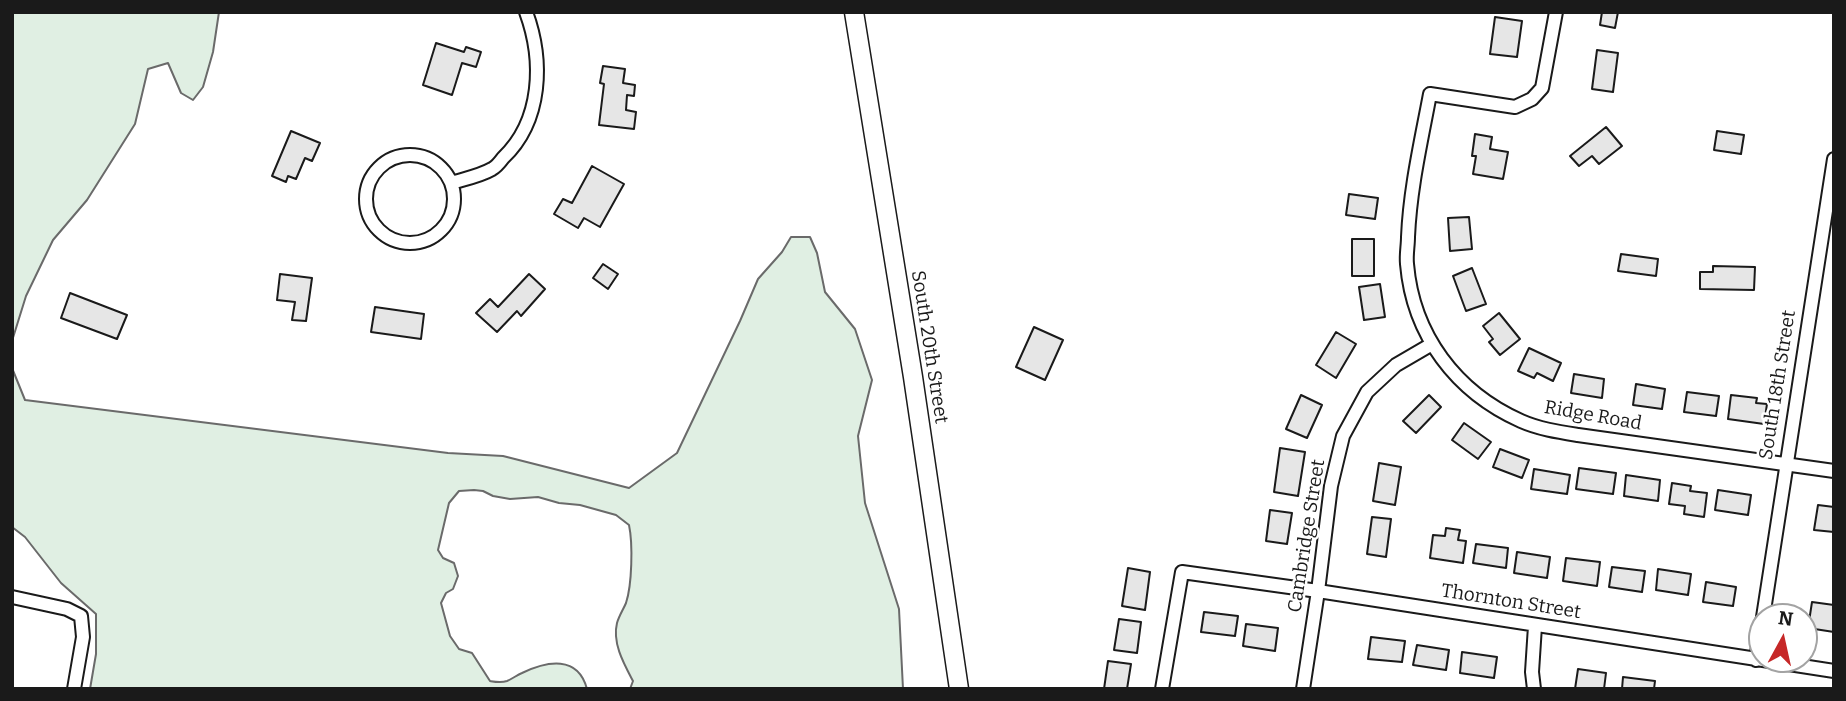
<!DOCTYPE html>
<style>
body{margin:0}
#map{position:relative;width:1846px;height:701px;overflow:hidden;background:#fff;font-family:Bitter,serif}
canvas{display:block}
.frame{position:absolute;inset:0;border:14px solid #1a1a1a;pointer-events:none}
.north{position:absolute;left:1748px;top:603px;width:70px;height:70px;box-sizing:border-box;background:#fff;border:2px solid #a3a3a3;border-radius:50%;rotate:8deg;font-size:19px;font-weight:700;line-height:28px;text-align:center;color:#1a1a1a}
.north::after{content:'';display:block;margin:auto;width:24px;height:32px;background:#c62828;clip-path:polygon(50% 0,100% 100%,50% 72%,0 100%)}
</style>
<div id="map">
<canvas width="1846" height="701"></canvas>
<div class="frame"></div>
<div class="north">N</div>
</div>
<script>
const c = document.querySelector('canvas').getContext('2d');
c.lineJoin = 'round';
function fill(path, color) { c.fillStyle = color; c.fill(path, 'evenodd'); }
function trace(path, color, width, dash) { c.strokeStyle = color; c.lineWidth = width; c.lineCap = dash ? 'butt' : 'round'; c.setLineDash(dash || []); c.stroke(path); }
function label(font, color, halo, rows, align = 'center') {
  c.font = font + ' Bitter,serif'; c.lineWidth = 5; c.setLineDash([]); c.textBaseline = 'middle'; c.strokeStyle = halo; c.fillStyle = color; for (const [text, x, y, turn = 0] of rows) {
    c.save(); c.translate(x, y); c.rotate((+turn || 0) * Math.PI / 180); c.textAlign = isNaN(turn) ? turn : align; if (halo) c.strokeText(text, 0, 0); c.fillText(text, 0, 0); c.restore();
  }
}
const green = new Path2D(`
 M12 12H219L213 52 203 87 193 100 181 93 168 63 148 69 135 124 87 200 53 240 26 296 12 341Z
 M791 237H810L817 253 825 292 855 329 872 380 858 436 865 503 899 609 903 689H630L633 681C624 664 612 643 617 623 619 616 623 610 626 603 632 585 633 544 629 525L616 515 580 505 559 503 538 497 510 499 493 496 483 491 474 490 459 491 449 503 438 550 443 558 454 563 458 576 453 589 446 593 441 603 450 636 459 649 472 653 490 681C496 682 501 683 507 681 512 679 517 675 522 673 547 661 578 655 587 689H90L96 654V614L61 583 25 537 12 527V368L25 400 448 453 503 456 629 488 677 453 740 321 758 279 782 252Z`);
fill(green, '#e0efe3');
trace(green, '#6a6a6a', 2);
const building = new Path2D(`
 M1602 12H1618L1615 28 1600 25Z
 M1495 17 1522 21 1517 57 1490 54Z
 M436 43 464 52 466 47 481 52 476 67 462 63 452 95 423 85Z
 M1597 50 1618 53 1613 92 1592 89Z
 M603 66 625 69 623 83 635 85 634 96 627 95 626 110 636 112 634 129 599 125 604 84 600 83Z
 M1606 127 1622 146 1599 164 1592 156 1579 166 1570 156Z
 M291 131 320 143 312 161 305 158 296 179 288 176 286 182 272 176Z
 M1717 131 1744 135 1741 154 1714 150Z
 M1475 134 1492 137 1490 149 1508 152 1503 179 1473 174 1476 156H1472Z
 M592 166 624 184 600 227 584 218 578 228 554 214 563 199 572 203Z
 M1349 194 1378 198 1375 219 1346 215Z
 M1469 217 1472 249 1450 251 1448 218Z
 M1352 239H1374V276H1352Z
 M1621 254 1658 259 1656 276 1618 271Z
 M603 264 618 274 608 289 593 278Z
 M1713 266 1755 267 1754 290 1700 289V272H1713Z
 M1472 268 1486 304 1466 311 1453 276Z
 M280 274 312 278 306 321 292 320 295 302 277 300Z
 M529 274 545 289 521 316 517 311 497 332 476 313 490 299 498 307Z
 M1380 284 1385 317 1364 320 1359 287Z
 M70 293 127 315 117 339 61 318Z
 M375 307 424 314 421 339 371 332Z
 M1499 313 1520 339 1500 355 1489 342 1493 339 1483 326Z
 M1034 327 1063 340 1045 380 1016 367Z
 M1336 332 1356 344 1336 378 1316 365Z
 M1529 348 1561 363 1553 381 1537 373 1534 378 1518 371Z
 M1574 374 1604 379 1602 398 1571 393Z
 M1636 384 1665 389 1662 409 1633 405Z
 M1687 392 1719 396 1716 416 1684 412Z
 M1301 395 1322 405 1307 438 1286 429Z
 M1429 395 1441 407 1416 433 1403 421Z
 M1731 395 1757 398 1756 403 1767 404 1764 424 1728 419Z
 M1464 423 1491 442 1478 459 1452 440Z
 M1280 448 1305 452 1298 496 1274 492Z
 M1500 449 1529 460 1522 478 1493 467Z
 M1379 463 1401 467 1395 505 1373 501Z
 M1579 468 1616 473 1613 494 1576 489Z
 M1534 469 1570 475 1567 494 1531 489Z
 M1626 475 1660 480 1658 501 1624 496Z
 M1672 483 1691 486 1690 491 1707 493 1704 517 1684 514 1685 506 1669 504Z
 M1718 490 1751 495 1748 515 1715 510Z
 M1818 505 1834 507V532L1814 530Z
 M1270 510 1292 513 1287 544 1266 541Z
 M1372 517 1391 519 1386 557 1367 554Z
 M1446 528 1460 530 1458 540 1466 541 1463 563 1430 558 1433 535 1445 536Z
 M1476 544 1508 548 1506 568 1473 563Z
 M1517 552 1550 557 1547 578 1514 573Z
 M1566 558 1600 562 1597 586 1563 581Z
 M1612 567 1645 571 1642 592 1609 587Z
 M1128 568 1150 572 1145 610 1122 606Z
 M1658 569 1691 574 1688 595 1656 590Z
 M1706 582 1736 587 1733 606 1703 602Z
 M1812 602 1834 605V632L1808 628Z
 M1204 612 1238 616 1235 636 1201 632Z
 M1119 619 1141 622 1137 653 1114 650Z
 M1246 624 1278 628 1275 651 1243 646Z
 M1371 637 1405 641 1402 662 1368 659Z
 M1417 645 1449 650 1446 670 1413 665Z
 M1462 652 1497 657 1494 678 1460 673Z
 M1108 661 1131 664 1127 689H1104Z
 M1578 669 1606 673 1604 689H1575Z
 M1623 677 1655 681 1654 689H1622Z`);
fill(building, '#e6e6e6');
trace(building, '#1a1a1a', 2);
const minor = new Path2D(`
 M1556 12 1542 88 1532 99 1515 107 1430 94C1421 142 1410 189 1408 237 1408 246 1406 255 1407 264 1413 335 1456 392 1521 421 1539 429 1559 432 1578 435L1834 471
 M366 199a44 44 0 1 1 88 0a44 44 0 1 1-88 0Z
 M451 183C464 179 480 176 492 169 496 167 500 162 503 158 542 121 544 61 526 12
 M12 597 67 609 81 616 83 637 74 689
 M1763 617 1834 159
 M1756 660 1762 621
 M1162 689 1182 572 1318 591 1834 671
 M1303 689 1318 591 1331 486 1343 436 1367 392 1396 365 1432 344
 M1534 689 1532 672 1535 626`);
const secondary = new Path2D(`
 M854 12 913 377 959 689`);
trace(minor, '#1a1a1a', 16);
trace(secondary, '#1a1a1a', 21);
trace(minor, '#fff', 12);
trace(secondary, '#fff', 18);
label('19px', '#1a1a1a', '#fff', [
 ["South 20th Street",929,347,81],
 ["South 18th Street",1778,385,-81],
 ["Ridge Road",1593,416,10],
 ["Cambridge Street",1307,536,-81],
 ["Thornton Street",1511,602,9]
]);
</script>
